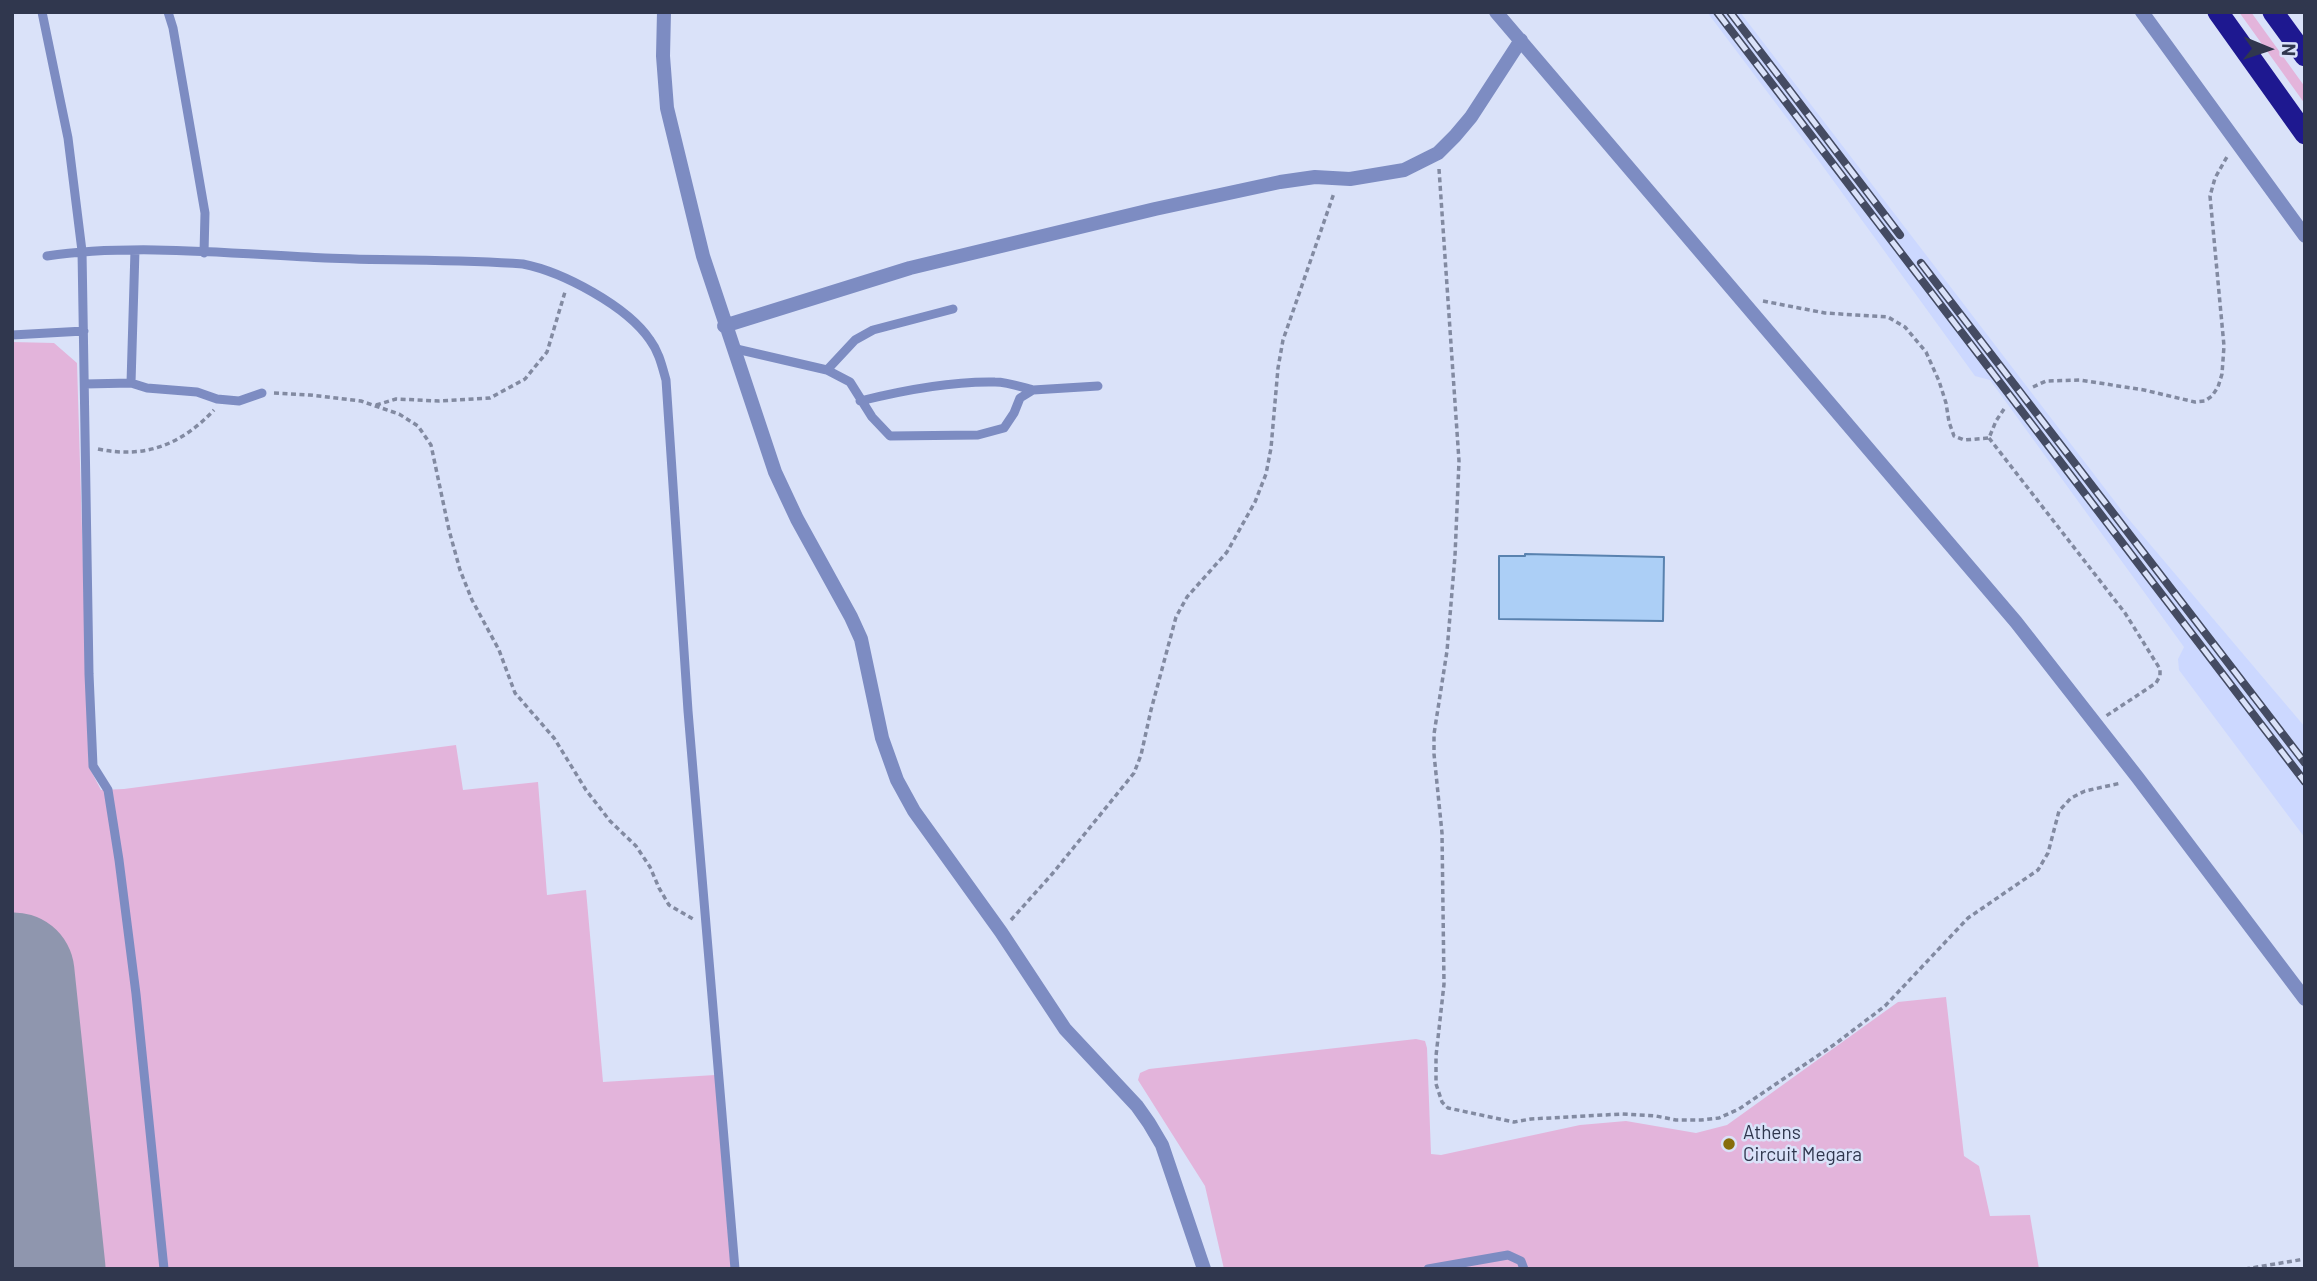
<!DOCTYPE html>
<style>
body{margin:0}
#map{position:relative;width:2317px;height:1281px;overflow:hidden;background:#dae2f9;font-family:Barlow,sans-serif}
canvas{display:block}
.frame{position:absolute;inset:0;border:14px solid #30374e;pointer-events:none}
.north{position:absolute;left:2233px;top:14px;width:70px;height:70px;-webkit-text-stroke:5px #dae2f9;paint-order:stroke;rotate:92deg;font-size:19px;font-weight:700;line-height:28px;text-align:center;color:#30374e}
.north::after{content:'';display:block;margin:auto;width:24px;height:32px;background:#30374e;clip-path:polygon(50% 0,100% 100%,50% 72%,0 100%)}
</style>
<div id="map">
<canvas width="2317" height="1281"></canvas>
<div class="frame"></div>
<div class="north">N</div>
</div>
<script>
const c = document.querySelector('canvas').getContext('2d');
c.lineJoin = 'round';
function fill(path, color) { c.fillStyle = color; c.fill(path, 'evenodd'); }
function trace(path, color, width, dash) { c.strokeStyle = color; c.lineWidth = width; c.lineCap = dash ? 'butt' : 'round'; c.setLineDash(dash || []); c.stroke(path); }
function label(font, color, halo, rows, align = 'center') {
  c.font = font + ' Barlow,sans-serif'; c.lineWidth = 5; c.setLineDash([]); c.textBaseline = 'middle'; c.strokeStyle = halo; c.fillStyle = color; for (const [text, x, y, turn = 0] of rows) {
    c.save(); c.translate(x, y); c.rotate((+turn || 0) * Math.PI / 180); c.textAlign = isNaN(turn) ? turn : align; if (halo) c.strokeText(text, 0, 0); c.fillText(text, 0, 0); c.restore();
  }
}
fill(new Path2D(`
 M1707 12H1740L2126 516 2305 727V838L2179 670 2178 659 2184 647 1990 380 1975 376 1811 150Z`), '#ccd8ff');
fill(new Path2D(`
 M2239 12H2251L2305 87V104Z
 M12 342 54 343 77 363 89 767 101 790 124 789 456 745 463 790 538 782 547 895 586 890 603 1082 715 1075 731 1269H97L62 942 12 947Z
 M1946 997 1964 1156 1979 1166 1990 1216 2030 1215 2039 1269H1224L1205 1186 1138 1080 1140 1073 1149 1069 1416 1039 1425 1041 1427 1048 1431 1154 1441 1155 1580 1125 1626 1121 1696 1133 1727 1125 1898 1002Z`), '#e3b4db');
trace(new Path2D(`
 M12 1005H17`), '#8f96ae', 49);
trace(new Path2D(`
 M14 973 45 1269`), '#8f96ae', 121);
const building = new Path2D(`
 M1525 554 1664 557 1663 621 1499 619V556H1525Z`);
fill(building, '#accff6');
trace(building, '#5982af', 2);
trace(new Path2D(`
 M1439 169 1459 461 1455 556 1447 651 1434 734V754L1442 833 1444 984 1436 1056V1084L1442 1102 1448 1108 1514 1122 1531 1119 1622 1114 1656 1116 1676 1120H1701L1719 1118 1739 1109 1835 1044 1885 1006 1968 918 2038 870 2048 853 2059 811 2071 798 2085 791 2121 783
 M1763 301 1825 313 1888 317 1905 327 1926 352 1939 381 1946 403 1949 422 1954 436 1964 440 1989 438 1996 421 2004 409
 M2033 387 2046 381 2080 380 2144 390 2195 402 2205 401 2212 396 2218 387 2222 374 2224 346 2210 196 2215 178 2228 155
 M274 393 310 395 361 401 399 414 418 426 431 445 449 530 460 570 472 600 499 650 515 693 554 738 586 790 610 821 636 846 650 867 659 888 669 905 693 919
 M376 405 396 399 439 401 490 398 525 379 547 352 565 292
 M1989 438 2125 613 2160 669V676L2156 683 2106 716
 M98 449C146 459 182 444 214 410
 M1011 920 1053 873 1134 773 1141 755 1151 710 1176 617 1187 597 1227 552 1255 502 1266 474 1271 448 1278 368 1283 340 1334 193
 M2245 1269 2305 1259`), '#828aa1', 3.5, [5, 3.5]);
trace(new Path2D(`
 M42 12 68 138 82 251 89 674 93 766 108 790 119 860 136 994 164 1269
 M168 12 173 28 205 213 204 253
 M47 256C135 243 236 254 325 258 391 261 457 259 523 264 563 272 627 306 650 340 659 352 662 366 666 380L688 711 735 1269
 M12 335 84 331
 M732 348 827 370 850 382 872 417 890 436 978 435 1004 428 1014 413 1020 398 1033 390 1098 386
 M827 370 855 340 873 330 953 309
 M131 383 147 388 197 392 217 399 239 401 262 393
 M85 384 131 383 135 250
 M860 401C904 390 950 381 995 382 1008 382 1021 387 1033 390
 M1428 1269 1508 1255 1521 1261 1524 1269`), '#7d8cc2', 9);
trace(new Path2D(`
 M664 12 663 56 667 108 703 256 775 472 797 519 851 617 861 639 882 738 897 780 914 811 1001 932 1065 1029 1137 1106 1149 1123 1162 1145 1204 1269
 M1496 12 2016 622 2138 778 2305 999
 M2142 12 2305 236
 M724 326 910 268 1155 209 1280 182 1315 177 1350 179 1404 170 1438 153 1455 136 1471 117 1521 40`), '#7d8cc2', 14);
trace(new Path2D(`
 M2218 12 2305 134
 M2273 12 2305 56`), '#1e1890', 21);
const rail = new Path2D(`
 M1717 12 2305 782
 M1730 12 1900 235
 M1921 263 2305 763`);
trace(rail, '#444b62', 8);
trace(rail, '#dae2f9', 5, [16]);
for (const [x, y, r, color] of [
 [1729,1144,7,"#876d0c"]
]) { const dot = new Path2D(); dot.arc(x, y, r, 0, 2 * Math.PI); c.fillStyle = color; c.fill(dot); trace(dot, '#dae2f9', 2.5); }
label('19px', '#30374e', '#dae2f9', [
 ["Athens",1743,1133],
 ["Circuit Megara",1743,1155]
], 'left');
</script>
